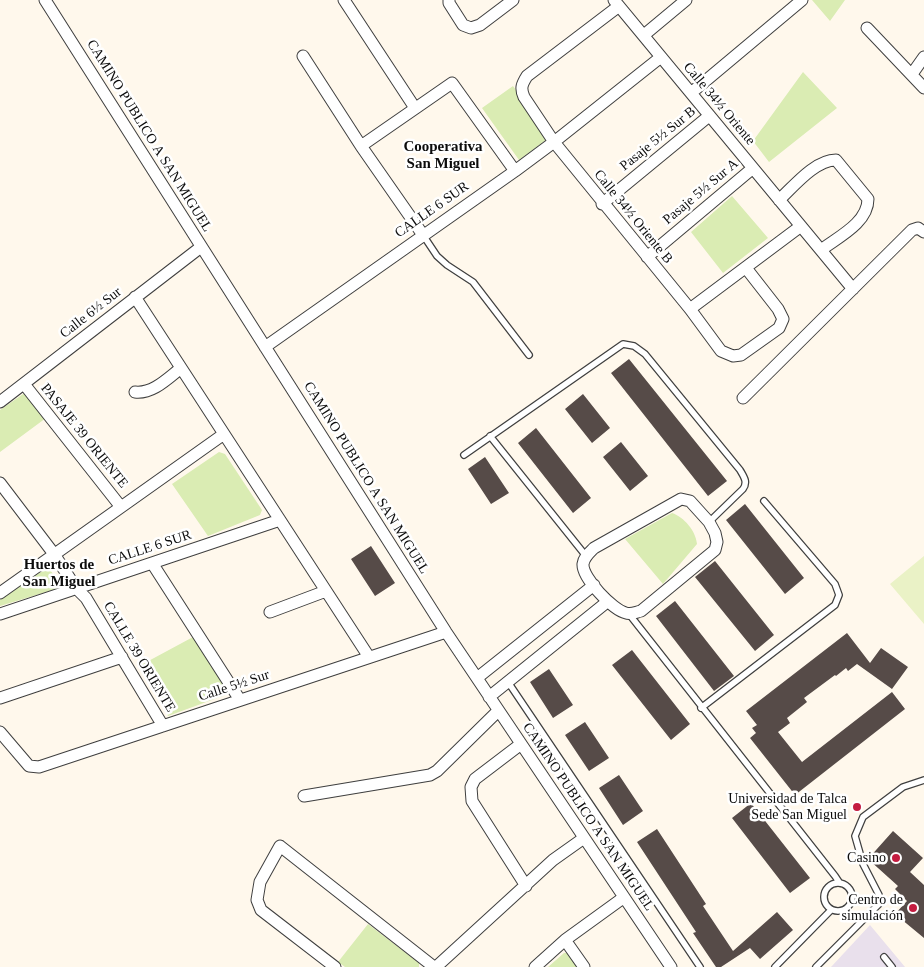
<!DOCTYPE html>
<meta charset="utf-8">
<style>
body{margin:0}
canvas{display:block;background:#fff8ec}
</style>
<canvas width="924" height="967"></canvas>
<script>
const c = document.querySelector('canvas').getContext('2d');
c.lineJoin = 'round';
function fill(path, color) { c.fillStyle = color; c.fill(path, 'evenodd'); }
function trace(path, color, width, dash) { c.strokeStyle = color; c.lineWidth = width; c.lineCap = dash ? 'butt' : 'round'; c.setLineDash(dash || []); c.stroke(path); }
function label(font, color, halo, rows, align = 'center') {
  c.font = font + ' Georgia,serif'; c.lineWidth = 5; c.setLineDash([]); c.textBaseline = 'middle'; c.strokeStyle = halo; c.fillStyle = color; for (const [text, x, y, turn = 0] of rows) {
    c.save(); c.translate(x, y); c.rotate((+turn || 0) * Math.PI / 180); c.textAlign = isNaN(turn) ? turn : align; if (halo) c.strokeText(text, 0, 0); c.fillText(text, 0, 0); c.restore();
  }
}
fill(new Path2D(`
 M870 925 905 967H831Z`), '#e9e0ec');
fill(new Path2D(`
 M812 0H845L830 21Z
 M803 72 837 108 769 162 753 141Z
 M513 86 550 137 519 160 482 108Z
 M732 196 768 238 723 273 691 232Z
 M26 392 46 418 0 452V410Z
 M219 452 225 454 262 510 260 515 208 536 172 484Z
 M672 513C684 517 696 531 697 544L663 584 625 539Z
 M42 571H51L59 584 56 589 0 606V600Z
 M193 637 231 693 168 716 141 665Z
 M368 924 419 963V967H345L338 962Z
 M564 953H569L578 967H548Z`), '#daecb3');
fill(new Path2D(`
 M924 556V624L890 584Z`), '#eaf2c6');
fill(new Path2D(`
 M629 359 727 481 708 496 611 373Z
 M583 394 610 428 592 443 565 409Z
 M536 428 591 498 573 513 518 443Z
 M621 442 648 476 630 491 603 457Z
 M485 457 509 493 491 504 468 469Z
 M745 504 804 578 785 594 726 520Z
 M371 546 395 583 375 596 351 559Z
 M715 561 774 635 755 651 695 577Z
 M675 601 734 676 714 691 656 616Z
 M847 633 870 663 881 648 908 667 892 689 857 664 848 671 846 668 836 676 835 675 804 698 807 702 787 718 790 723 778 732 802 762 892 692 905 709 795 795 750 738 756 733 752 728 757 725 746 711Z
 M632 650 690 724 671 740 612 665Z
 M549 669 573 705 553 718 530 682Z
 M585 722 609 758 589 771 565 735Z
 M619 775 643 811 623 825 599 788Z
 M751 803 810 878 790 893 732 818Z
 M657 829 706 904 703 906 733 951 777 912 793 930 760 959 750 948 721 967H716L693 933 696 932 637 842Z
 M893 831 923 858 910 872 924 885V938L895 914 907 901 895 889 898 886 868 859Z`), '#564b48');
const service = new Path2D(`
 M423 235 437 256 447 265 473 282 529 355
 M490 436 586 556
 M464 455 623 344 634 346 645 354 740 470C744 477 748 482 743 489L709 522
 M629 614 835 876 839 882
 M508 682 700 967
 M701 708 835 605 839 595 835 584 764 501
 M824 897a14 14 0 1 1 28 0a14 14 0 1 1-28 0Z
 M884 957 892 967
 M775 967 831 910
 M816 967 879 904V895L863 864 855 836 863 817 903 787 924 780`);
const minor = new Path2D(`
 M45 0 446 632 671 967
 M344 0 415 108
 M449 0V3L463 25 471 28 480 25 513 0
 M614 0 853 289
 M619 6 527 76C522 84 520 88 524 97L554 142 690 309 721 351 733 356 741 355 779 328 783 319 778 309 746 268
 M867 28 924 88
 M644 35 686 0
 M303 56 361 146 423 235
 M912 74 924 57
 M691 93 802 0
 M361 146 452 83 515 171
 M779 200C794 186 815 160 836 160L868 199C868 223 838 237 821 250
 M602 204 709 116
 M647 257 753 168
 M135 297 369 657
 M690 309 801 226
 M265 347 515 171 554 142 661 57
 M24 384 121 507
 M135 392C153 394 168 378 181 368
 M743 398 912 230 918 228 924 232
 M0 402 201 247
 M0 483 54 554 76 588 86 598 163 726
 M681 499 690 501 709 522 715 533 717 542 715 550 641 611C636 612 631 615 626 613 613 610 582 578 583 564 584 557 589 553 594 548Z
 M152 563 240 700
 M0 593 224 434
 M270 612 326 591
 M0 614 280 520
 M477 678 594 585
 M489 697 607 602
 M0 698 122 657
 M0 732 29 766 39 767 446 632
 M521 744 475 779 471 787 472 801 526 886
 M304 796 430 775 437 771 498 711
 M565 940 584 967
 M335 967 261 910 257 900 260 882 280 846 434 967
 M436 967 553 860 584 838
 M535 967 565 940 623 898`);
trace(service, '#3f3f3f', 8);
trace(minor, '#3f3f3f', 13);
trace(service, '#fff', 5.5);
trace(minor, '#fff', 11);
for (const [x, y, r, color] of [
 [857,807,5,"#c41c40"],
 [896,858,5,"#c41c40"],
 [913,908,5,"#c41c40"]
]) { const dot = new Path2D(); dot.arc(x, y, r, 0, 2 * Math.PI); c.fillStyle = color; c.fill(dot); trace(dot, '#fff', 2); }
label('14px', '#0c0c0c', '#fff', [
 ["Calle 34½ Oriente",719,104,50],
 ["CAMINO PUBLICO A SAN MIGUEL",149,136,58],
 ["Pasaje 5½ Sur B",658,139,-39],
 ["Pasaje 5½ Sur A",701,192,-40],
 ["CALLE 6 SUR",432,210,-35],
 ["Calle 34½ Oriente B",633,217,51],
 ["Calle 6½ Sur",91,313,-38],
 ["PASAJE 39 ORIENTE",84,436,51],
 ["CAMINO PUBLICO A SAN MIGUEL",366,478,58],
 ["CALLE 6 SUR",150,548,-18],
 ["CALLE 39 ORIENTE",139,657,59],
 ["Calle 5½ Sur",234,686,-18],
 ["CAMINO PUBLICO A SAN MIGUEL",588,817,56]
]);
label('14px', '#0c0c0c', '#fff', [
 ["Universidad de Talca",847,799],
 ["Sede San Miguel",847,815],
 ["Casino",886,858],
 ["Centro de",903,900],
 ["simulación",903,916]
], 'right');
label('bold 15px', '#0c0c0c', '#fff', [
 ["Cooperativa",443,147],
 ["San Miguel",443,164],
 ["Huertos de",59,565],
 ["San Miguel",59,582]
]);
</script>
